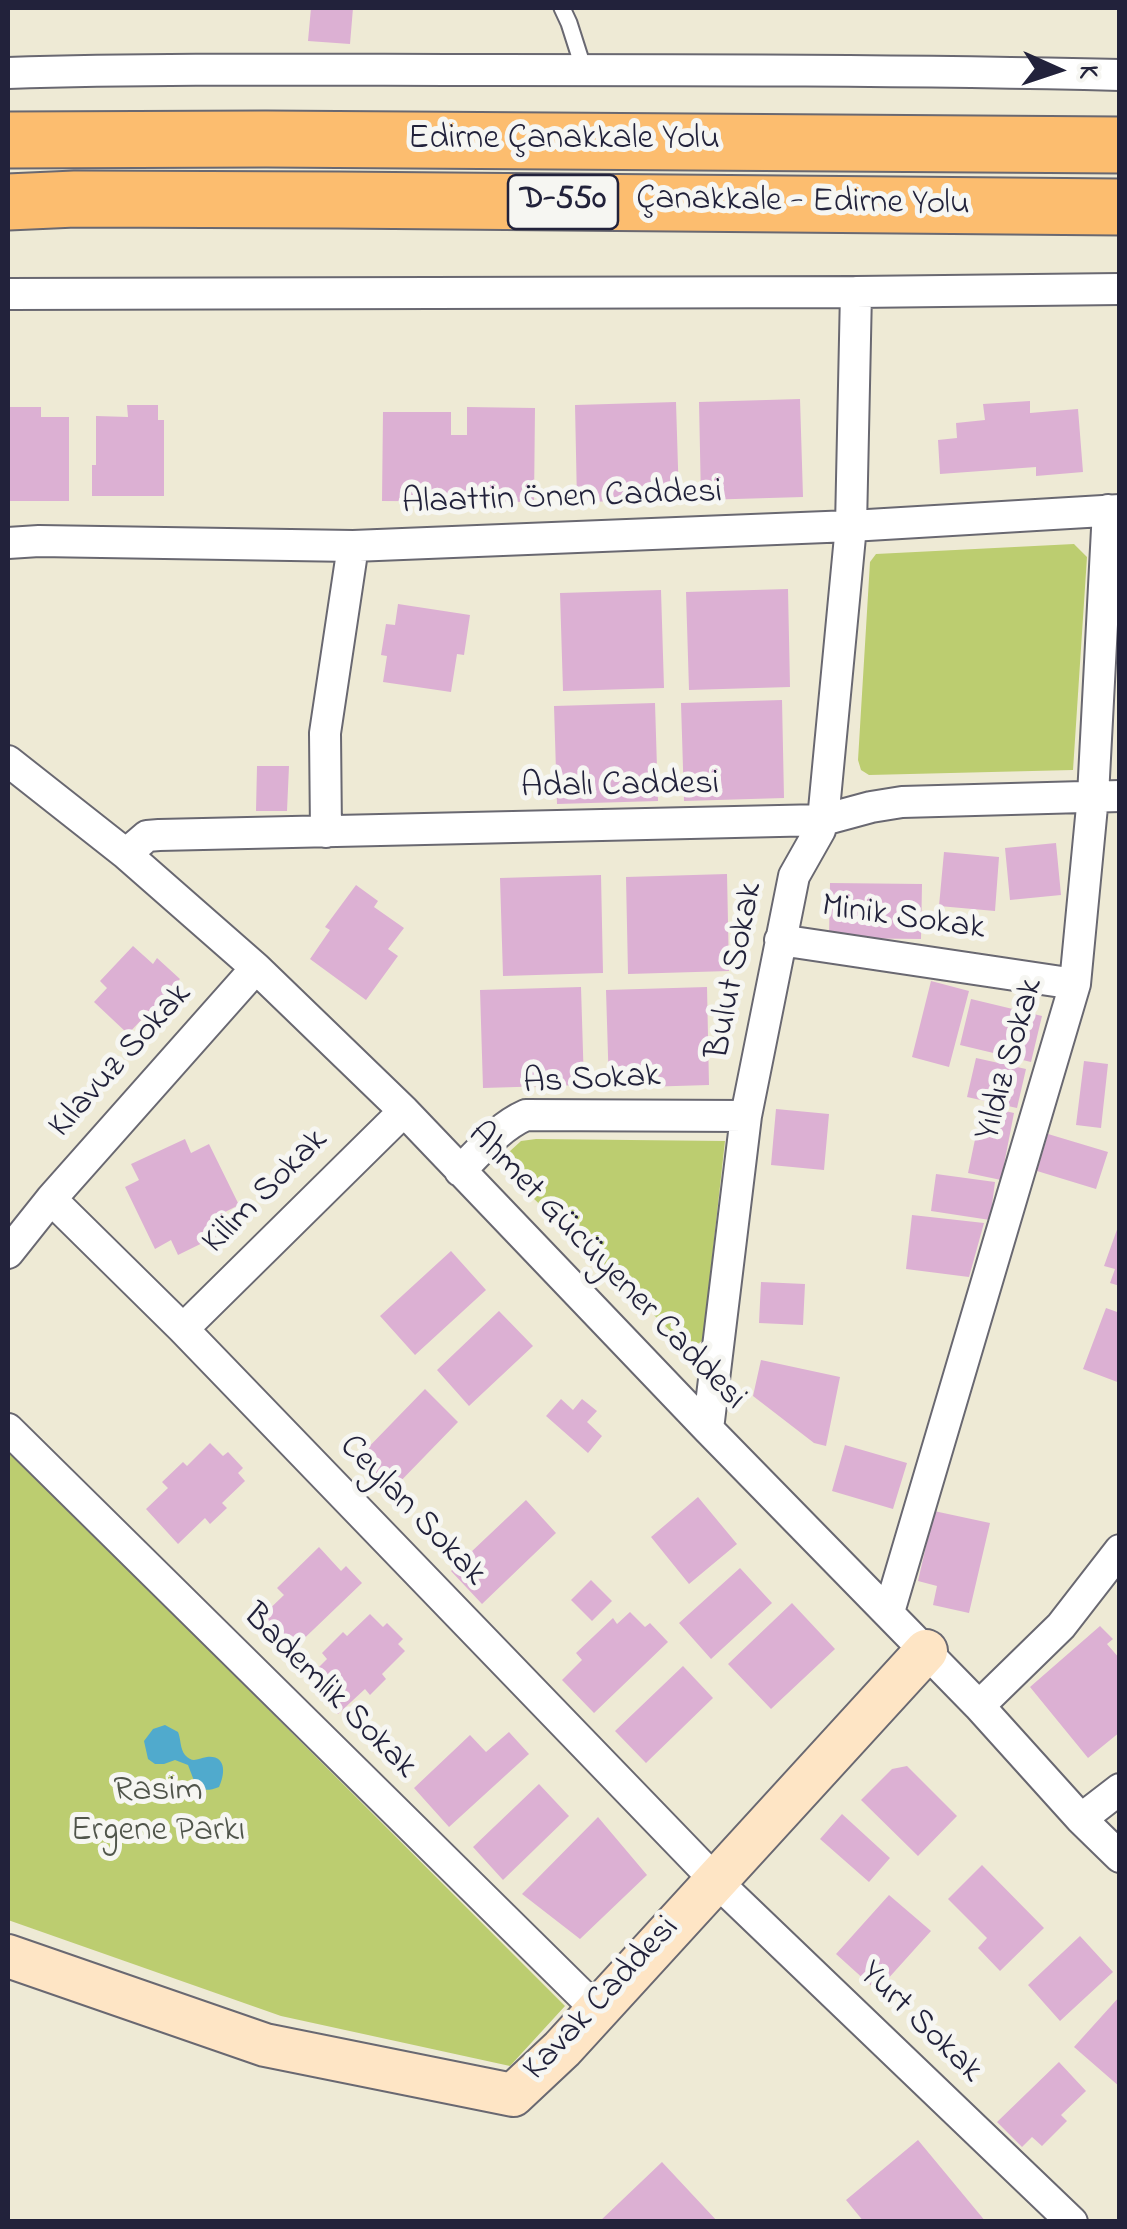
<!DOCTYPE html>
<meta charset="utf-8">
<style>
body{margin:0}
#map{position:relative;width:1127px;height:2229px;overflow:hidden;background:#eeead5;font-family:"Indie Flower",sans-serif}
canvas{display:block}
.frame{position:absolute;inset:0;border:10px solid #22223b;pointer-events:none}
.north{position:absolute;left:1007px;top:20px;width:100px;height:100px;-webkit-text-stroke:8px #f6f6f2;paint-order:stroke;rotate:93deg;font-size:28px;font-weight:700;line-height:40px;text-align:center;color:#22223b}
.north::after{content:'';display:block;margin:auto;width:35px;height:45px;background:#22223b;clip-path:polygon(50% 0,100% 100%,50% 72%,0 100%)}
</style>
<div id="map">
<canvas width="1127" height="2229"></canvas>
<div class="frame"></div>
<div class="north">K</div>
</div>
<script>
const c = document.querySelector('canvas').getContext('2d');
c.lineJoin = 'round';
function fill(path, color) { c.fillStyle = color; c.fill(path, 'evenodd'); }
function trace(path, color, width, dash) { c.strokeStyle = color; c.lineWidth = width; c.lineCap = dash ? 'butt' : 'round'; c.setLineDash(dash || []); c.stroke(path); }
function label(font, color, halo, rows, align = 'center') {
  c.font = font + ' "Indie Flower",sans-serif'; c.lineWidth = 10; c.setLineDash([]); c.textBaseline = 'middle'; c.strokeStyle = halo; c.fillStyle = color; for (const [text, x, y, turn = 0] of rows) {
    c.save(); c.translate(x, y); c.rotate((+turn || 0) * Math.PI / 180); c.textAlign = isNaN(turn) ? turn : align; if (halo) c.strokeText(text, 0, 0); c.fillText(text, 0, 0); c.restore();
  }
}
fill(new Path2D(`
 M1074 544 1087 557 1073 770 869 775 861 770 858 760 870 562 876 554Z
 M536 1139 725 1141 703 1340 690 1350 497 1163 521 1141Z
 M8 1449 565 2006 510 2066 281 2016 8 1920Z`), '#bccd70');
fill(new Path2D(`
 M165 1725 178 1732C181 1739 180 1749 185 1755 193 1764 198 1758 207 1757 227 1755 225 1775 219 1787 196 1796 195 1782 188 1765L175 1760 164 1764H155L148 1759 144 1741 153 1729Z`), '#50aacd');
fill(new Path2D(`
 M311 8H353L350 44 308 41Z
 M800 399 803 497 701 500 699 402Z
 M1030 401V413L1078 409 1083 472 1036 476V467L940 474 938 440 957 438 956 423 985 420 983 404Z
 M676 402 679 500 577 502 575 405Z
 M127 405H158V420H164V496H92V465H96V416L128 417Z
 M8 407H41V417H69V501H8Z
 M467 407 535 408 534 502 382 501 383 412H451V435H467Z
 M788 589 790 687 689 690 686 592Z
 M661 590 664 688 563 691 560 593Z
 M398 604 470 615 464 655 457 654 451 692 383 682 387 656 381 655 386 624 395 625Z
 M782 700 784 798 684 801 681 703Z
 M655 703 658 801 557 804 554 706Z
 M257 766H289L287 811H256Z
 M1056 843 1061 895 1010 900 1005 848Z
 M944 852 999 857 995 911 939 906Z
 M727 874 729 971 628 974 626 877Z
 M601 875 603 973 503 976 500 878Z
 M830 883 922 884 921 939 829 938Z
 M356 885 378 901 374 907 404 928 388 949 398 956 366 1000 310 959 330 930 325 927Z
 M133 946 153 964 157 958 180 979 128 1034 94 1002 107 988 100 981Z
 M931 981 969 991 949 1067 912 1057Z
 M581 987 584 1085 483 1088 480 990Z
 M707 987 709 1085 609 1088 606 990Z
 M971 999 1042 1016 1031 1062 960 1045Z
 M976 1058 1026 1069 1017 1108 967 1097Z
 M1084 1061 1108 1064 1101 1128 1076 1125Z
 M982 1106 1014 1113 1001 1180 968 1173Z
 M776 1109 829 1114 824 1170 771 1165Z
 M1048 1134 1108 1152 1096 1189 1037 1171Z
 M185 1139 191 1153 209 1144 239 1205 221 1214 229 1230 178 1255 171 1240 155 1249 125 1187 139 1180 131 1164Z
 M936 1174 995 1182 990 1220 931 1211Z
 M912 1215 984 1223 969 1277 906 1269Z
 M1119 1224 1120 1225V1286L1110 1283 1115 1269 1104 1266Z
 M451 1251 486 1290 415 1355 380 1316Z
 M761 1282 805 1284 803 1325 759 1323Z
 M1106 1308 1120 1313V1383L1083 1369Z
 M499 1311 533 1346 469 1406 437 1370Z
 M761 1360 840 1377 826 1446 814 1443 753 1396Z
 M425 1389 458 1422 393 1489 359 1457Z
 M561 1399 573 1410 582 1399 597 1411 587 1422 602 1436 588 1453 546 1416Z
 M210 1443 223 1456 228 1452 243 1468 238 1473 245 1481 222 1503 227 1508 210 1524 205 1518 178 1544 146 1509 168 1488 162 1482 183 1462 187 1466Z
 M845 1445 907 1463 893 1509 832 1491Z
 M698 1497 737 1544 689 1584 651 1537Z
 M526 1500 556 1533 482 1604 451 1571Z
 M934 1511 990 1523 969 1613 933 1605 937 1586 918 1581Z
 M319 1547 341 1571 346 1566 362 1583 290 1652 259 1619 284 1595 277 1588Z
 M740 1568 772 1603 711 1659 679 1623Z
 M591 1580 612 1601 592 1621 571 1600Z
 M792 1603 835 1649 771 1709 728 1664Z
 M630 1612 645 1627 650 1623 668 1642 594 1713 562 1680 582 1660 576 1653 613 1618 617 1624Z
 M370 1614 383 1627 387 1623 403 1639 398 1644 405 1651 382 1674 386 1679 370 1695 365 1689 338 1714 306 1680 327 1659 322 1653 343 1632 347 1636Z
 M1100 1626 1113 1639 1107 1644 1120 1659V1732L1088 1758 1030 1687Z
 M683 1666 713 1698 646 1763 615 1731Z
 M509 1732 529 1754 449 1827 414 1788 470 1735 486 1752Z
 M907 1766 957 1816 918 1856 861 1800 892 1769Z
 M539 1784 569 1816 503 1880 473 1847Z
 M842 1814 890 1858 869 1882 820 1839Z
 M598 1817 647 1875 580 1939 522 1894Z
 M982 1865 1044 1928 1000 1971 978 1948 987 1938 948 1899Z
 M889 1895 931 1931 877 1991 836 1954Z
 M1080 1936 1113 1972 1060 2021 1028 1985Z
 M1120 1996V2087L1074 2047Z
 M1059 2062 1086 2091 1061 2115 1067 2121 1042 2146 1032 2137 1022 2147 997 2122Z
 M918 2140 986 2222H864L846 2200Z
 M662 2162 718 2222H599Z`), '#dcb0d3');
const lane = new Path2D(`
 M562 8 569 23 584 70`);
const street = new Path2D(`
 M8 73C169 68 330 70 492 70 701 70 910 70 1120 75
 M8 294 856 292 1120 289
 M8 543 39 541 353 546 851 526 1120 510
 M8 761 126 854 256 968 404 1111 708 1429 979 1706 1081 1819 1120 1857
 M326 832 325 733 353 546
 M126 854 147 836 159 835 823 820 871 807 902 802 1120 796
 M780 940 1075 984
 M460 1171C481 1150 499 1127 526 1115L746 1116
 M51 1199 183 1329 715 1880 1072 2222
 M8 1253 51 1199 256 968
 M183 1329 404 1111
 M8 1429 597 2010
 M708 1429 746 1116 794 876 820 830 823 820 851 526 856 292
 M889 1612 1075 984 1093 796 1108 510
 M979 1706 1061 1626 1120 1550
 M1081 1819 1120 1789`);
const secondary = new Path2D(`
 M8 1956 265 2045 513 2095 562 2049 926 1651`);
const highway = new Path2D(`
 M8 140 266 139 1120 145
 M8 202 75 199 338 200 1120 207`);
trace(lane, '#696871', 19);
trace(street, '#696871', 34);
trace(secondary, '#696871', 46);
trace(highway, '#696871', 59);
trace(lane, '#fff', 15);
trace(street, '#fff', 30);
trace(secondary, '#fee5c5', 42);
trace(highway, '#fcbd6f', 55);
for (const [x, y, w] of [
 [563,202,110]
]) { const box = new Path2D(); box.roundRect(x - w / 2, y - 27, w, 54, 8); c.fillStyle = '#f6f6f2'; c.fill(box); trace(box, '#22223b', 2.5); }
label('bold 32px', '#22223b', null, [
 ["D-550",563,202]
]);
label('35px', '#22223b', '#f6f6f2', [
 ["Edirne Çanakkale Yolu",564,141],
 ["Çanakkale - Edirne Yolu",803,204,1],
 ["Alaattin Önen Caddesi",562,500,-2],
 ["Adalı Caddesi",620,788,-1],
 ["Minik Sokak",903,920,8],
 ["Bulut Sokak",737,971,-79],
 ["Yıldız Sokak",1012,1060,-74],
 ["Kılavuz Sokak",122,1062,-48],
 ["As Sokak",592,1082,-3],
 ["Kilim Sokak",267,1193,-45],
 ["Ahmet Gücüyener Caddesi",605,1268,46],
 ["Ceylan Sokak",411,1512,46],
 ["Bademlik Sokak",328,1693,45],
 ["Kavak Caddesi",603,2000,-47],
 ["Yurt Sokak",919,2024,44]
]);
label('35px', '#50554b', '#f6f6f2', [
 ["Rasim",158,1793],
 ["Ergene Parkı",158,1833]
]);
</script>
